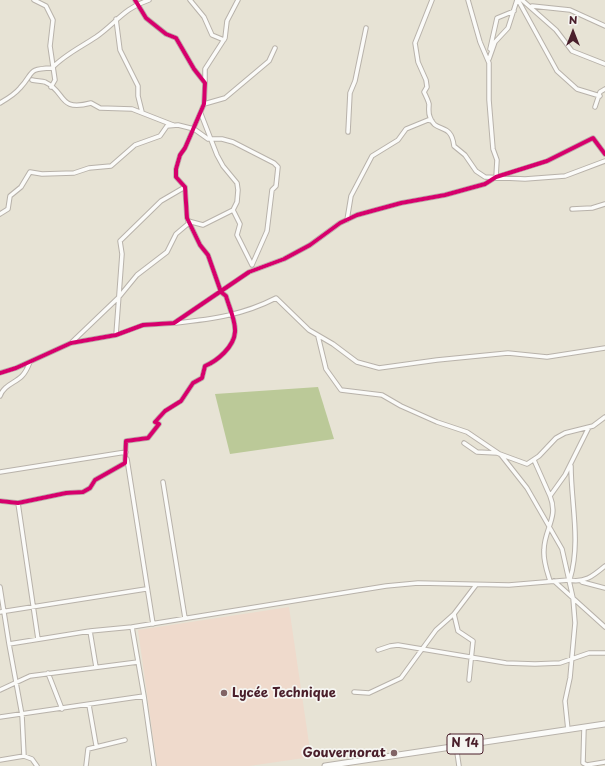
<!DOCTYPE html>
<meta charset="utf-8">
<style>
body{margin:0}
#map{position:relative;width:605px;height:766px;overflow:hidden;background:#e7e3d5;font-family:"Playpen Sans",sans-serif}
canvas{display:block}
.north{position:absolute;left:553px;top:12px;width:40px;height:40px;-webkit-text-stroke:3px #f6f6f2;paint-order:stroke;rotate:0deg;font-size:11px;font-weight:700;line-height:16px;text-align:center;color:#4a1f2b}
.north::after{content:'';display:block;margin:auto;width:14px;height:18px;background:#4a1f2b;clip-path:polygon(50% 0,100% 100%,50% 72%,0 100%)}
</style>
<div id="map">
<canvas width="605" height="766"></canvas>
<div class="north">N</div>
</div>
<script>
const c = document.querySelector('canvas').getContext('2d');
c.lineJoin = 'round';
function fill(path, color) { c.fillStyle = color; c.fill(path, 'evenodd'); }
function trace(path, color, width, dash) { c.strokeStyle = color; c.lineWidth = width; c.lineCap = dash ? 'butt' : 'round'; c.setLineDash(dash || []); c.stroke(path); }
function label(font, color, halo, rows, align = 'center') {
  c.font = font + ' "Playpen Sans",sans-serif'; c.lineWidth = 3.5; c.setLineDash([]); c.textBaseline = 'middle'; c.strokeStyle = halo; c.fillStyle = color; for (const [text, x, y, turn = 0] of rows) {
    c.save(); c.translate(x, y); c.rotate((+turn || 0) * Math.PI / 180); c.textAlign = isNaN(turn) ? turn : align; if (halo) c.strokeText(text, 0, 0); c.fillText(text, 0, 0); c.restore();
  }
}
fill(new Path2D(`
 M289 607 311 757 249 766H157L138 630Z`), '#efdacc');
fill(new Path2D(`
 M318 387 334 439 230 454 215 394Z`), '#bbc998');
const minor = new Path2D(`
 M34 0 46 6 53 20 50 46 55 80 51 87
 M190 0 204 17 212 35 224 40
 M432 0 415 43 418 62 426 80 427 87 424 92C426 96 428 100 429 104 429 108 428 113 430 117 435 134 451 121 454 146L465 155 476 171 485 177 525 179 565 176 605 161
 M468 0 480 42 489 63V100L493 149 497 160 496 177
 M518 0 557 71 577 89 600 96
 M522 0 556 30 572 51 605 64
 M532 6 570 10 605 26
 M116 19 120 50 138 86V96L142 112
 M490 49 497 18 514 11
 M489 59 495 42 508 28 517 0
 M32 80C36 81 42 81 45 82 67 92 57 112 91 103L100 108 132 109 173 125
 M205 82V69L225 38 227 21 238 0
 M0 103C7 99 15 94 20 88 35 72 26 69 52 68 64 55 81 47 96 37 116 23 124 8 149 0
 M204 104 225 98 269 61 275 48
 M595 107 600 92 605 89
 M348 132 350 93 355 81 366 28
 M572 209 592 208 605 204
 M233 210 240 224 237 235 252 265
 M0 214 8 209 10 196 21 187 30 172 42 174 74 173 89 168 111 166 135 145 160 136 167 126 178 125 194 129 208 139H222L233 142 274 163 278 167 276 186 272 190 267 231 252 265
 M347 220 351 196 372 156 398 140 406 129 428 120 432 121
 M188 221 203 225 233 210 237 202 238 190 237 183 223 166 217 155 201 114
 M176 323C213 319 243 315 276 298L309 330 333 344 357 362 379 368 437 360 508 353 547 357 605 348
 M116 335 122 254 120 241 161 201 185 187
 M318 336 326 369 341 390 382 395 401 406 437 422 467 432 501 455 527 488 562 549 573 598 575 623 570 678 565 701 568 730
 M72 342 119 297 137 275 167 252 176 234 189 223
 M0 373 16 368 71 343 116 335 143 325 174 323 249 272 284 259 310 245 340 223 357 215 401 203 445 195 485 184 496 177 547 161 593 138 605 154
 M0 396C4 385 15 383 22 376 26 372 28 367 30 362
 M464 443 477 452 497 453 527 464 539 456 556 438 565 433 593 426 605 417
 M127 459 153 624
 M534 460 550 496
 M0 472 126 452
 M163 482 185 618
 M0 501 18 503 66 493 83 492 90 488 95 480 125 463 126 441 148 438 159 424 155 422 165 411 181 401 193 383 202 378 205 366C217 361 234 347 235 332 236 321 229 307 226 296L221 292 208 255 200 245 187 218 185 187 176 177V169L180 155 185 148 204 104 205 83 194 69 176 38 166 34 146 18 135 0
 M18 503 38 639
 M570 579C581 542 571 503 571 466
 M550 581C547 571 543 561 544 550 544 529 559 518 550 496L565 475 589 427
 M554 581 605 627
 M582 582 605 588
 M0 587 9 644 90 631 132 627
 M0 612 146 589
 M454 614 458 631 473 641 469 680
 M90 631 96 667
 M9 644 22 715 24 756 32 759 37 766
 M378 650 390 646 398 645 506 663 535 664 560 663 589 653H605
 M48 673 62 709
 M0 690 30 676 138 662
 M354 692 369 693 401 678 436 630 454 614 476 585
 M144 696 132 627 386 586 418 583 509 585 569 580C585 583 593 576 605 566
 M89 705 96 745
 M0 717 144 696 154 766
 M584 728 583 763 587 765 605 762
 M456 745 459 766
 M0 760 24 756
 M86 766 88 749 125 740`);
const primary = new Path2D(`
 M325 766 605 724`);
trace(minor, '#b8b2aa', 5.5);
trace(primary, '#b8b2aa', 7);
trace(minor, '#fbfbf9', 3.5);
trace(primary, '#fbfbf9', 5);
trace(new Path2D(`
 M0 373 16 368 71 343 116 335 143 325 174 323 249 272 284 259 310 245 340 223 357 215 401 203 445 195 485 184 496 177 547 161 593 138 605 154
 M0 501 18 503 66 493 83 492 90 488 95 480 125 463 126 441 148 438 159 424 155 422 165 411 181 401 193 383 202 378 205 366C217 361 234 347 235 332 236 321 229 307 226 296L221 292 208 255 200 245 187 218 185 187 176 177V169L180 155 185 148 204 104 205 83 194 69 176 38 166 34 146 18 135 0`), '#d6006c', 4);
for (const [x, y, r, color] of [
 [224,693,4,"#816466"],
 [394,753,4,"#816466"]
]) { const dot = new Path2D(); dot.arc(x, y, r, 0, 2 * Math.PI); c.fillStyle = color; c.fill(dot); trace(dot, '#f6f6f2', 1.5); }
for (const [x, y, w] of [
 [465,744,36]
]) { const box = new Path2D(); box.roundRect(x - w / 2, y - 10, w, 20, 3); c.fillStyle = '#f6f6f2'; c.fill(box); trace(box, '#4a1f2b', 1); }
label('bold 12px', '#4a1f2b', null, [
 ["N 14",465,744]
]);
label('bold 13px', '#4a1f2b', '#f6f6f2', [
 ["Lycée Technique",232,693],
 ["Gouvernorat",386,753,"right"]
], 'left');
</script>
